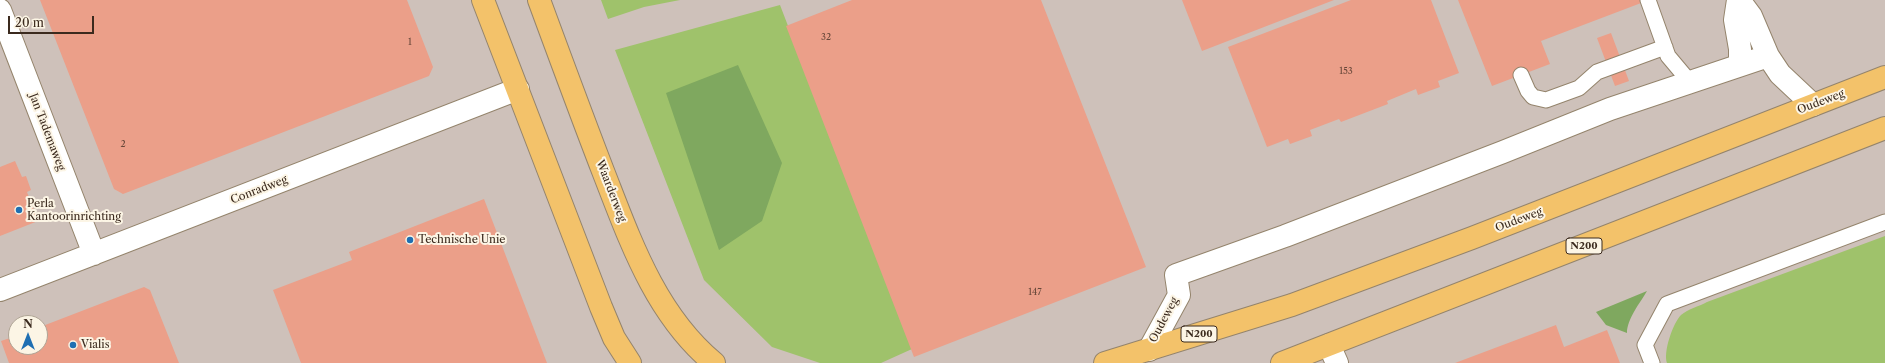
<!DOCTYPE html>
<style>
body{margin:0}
#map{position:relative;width:1885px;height:363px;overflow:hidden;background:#eddebb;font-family:"Libre Caslon Text",serif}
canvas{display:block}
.north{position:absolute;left:8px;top:315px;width:40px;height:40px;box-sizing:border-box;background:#fcf5e5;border:1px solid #afa495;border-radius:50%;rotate:0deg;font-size:11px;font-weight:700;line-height:16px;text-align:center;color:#3b2a1e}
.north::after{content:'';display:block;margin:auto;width:14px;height:18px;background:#1f6fb2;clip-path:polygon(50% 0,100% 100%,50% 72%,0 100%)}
.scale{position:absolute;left:8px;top:16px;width:86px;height:18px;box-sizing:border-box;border:2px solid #3b2a1e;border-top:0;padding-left:5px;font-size:12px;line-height:14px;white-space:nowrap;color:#3b2a1e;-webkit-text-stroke:3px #fcf5e5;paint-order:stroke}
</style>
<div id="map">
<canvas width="1885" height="363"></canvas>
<div class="north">N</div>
<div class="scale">20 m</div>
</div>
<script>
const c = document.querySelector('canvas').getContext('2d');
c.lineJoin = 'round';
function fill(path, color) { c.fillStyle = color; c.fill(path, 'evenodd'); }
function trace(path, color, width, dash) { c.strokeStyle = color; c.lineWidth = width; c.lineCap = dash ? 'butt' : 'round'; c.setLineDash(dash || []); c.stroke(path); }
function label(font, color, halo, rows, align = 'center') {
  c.font = font + ' "Libre Caslon Text",serif'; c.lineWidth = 4; c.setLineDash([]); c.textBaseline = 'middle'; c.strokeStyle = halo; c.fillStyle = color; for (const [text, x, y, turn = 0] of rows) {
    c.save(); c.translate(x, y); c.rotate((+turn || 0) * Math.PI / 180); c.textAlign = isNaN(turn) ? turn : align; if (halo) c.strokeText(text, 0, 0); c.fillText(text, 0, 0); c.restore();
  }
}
fill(new Path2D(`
 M0 0H1885V363H0ZM16 323H40V347H16Z`), '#cec1ba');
fill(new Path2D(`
 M601 0H680L644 7 608 19Z
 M780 5 912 349 881 363H820L772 347 704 280 615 50Z
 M1885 236V363H1667C1663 352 1673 323 1681 315 1688 309 1700 306 1707 302Z`), '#9fc26b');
fill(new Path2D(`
 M738 65 782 163 762 221 719 250 666 93Z
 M1647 291C1640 303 1627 319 1627 333L1606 325 1596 312Z`), '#7fa85f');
fill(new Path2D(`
 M40 0H407L433 67 429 76 123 194 114 189Z
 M852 0H1041L1146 267 914 357 786 26Z
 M1182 0H1334L1202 51Z
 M1351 0H1431L1459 73 1438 81 1440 87 1418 95 1416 89 1387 101 1388 104 1341 122 1339 119 1310 130 1312 136 1290 144 1288 139 1267 147 1228 47Z
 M1458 0H1649L1541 41 1550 64 1492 86Z
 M1611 33 1629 81 1615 86 1597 38Z
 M15 161 22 177 26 176 31 190 27 192 38 221 0 236V167Z
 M484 199 547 363H301L273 290 352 260 349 252Z
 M144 287 150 290 179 363H9L1 341 16 336V347H40V327Z
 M1556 325 1564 347 1607 330 1620 363H1455Z`), '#eb9f89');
const service = new Path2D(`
 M1648 0 1668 56 1689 81
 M1521 75 1528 91 1533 97 1546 100 1579 88 1597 72 1665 47
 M1652 363 1645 345 1667 304 1885 222`);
const minor = new Path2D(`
 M1738 0 1735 20 1740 49V65
 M1739 0 1751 16 1768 56 1780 74 1813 105
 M0 10 94 254
 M0 290 518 89
 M1329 345 1337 363
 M1149 350 1179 295 1176 275 1285 236 1503 152 1610 109 1768 56`);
const primary = new Path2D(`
 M483 0 601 307 614 338 630 363
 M539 0C560 57 581 114 603 171 630 240 655 314 714 363
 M1105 363 1292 305 1472 238 1885 77
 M1282 363 1885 128`);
trace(service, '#94846c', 17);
trace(minor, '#94846c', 24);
trace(primary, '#94846c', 24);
trace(service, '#fff', 15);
trace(minor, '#fff', 22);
trace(primary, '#f3c26a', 22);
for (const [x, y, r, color] of [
 [19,210,4,"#1f6fb2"],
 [410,240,4,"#1f6fb2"],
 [73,345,4,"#1f6fb2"]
]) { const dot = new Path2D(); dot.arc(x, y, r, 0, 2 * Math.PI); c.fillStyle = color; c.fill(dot); trace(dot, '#fcf5e5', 1.5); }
label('9px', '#674739', null, [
 ["32",826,37],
 ["1",410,42],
 ["153",1346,71],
 ["2",123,144],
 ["147",1035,292]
]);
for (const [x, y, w] of [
 [1584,246,36],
 [1199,334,36]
]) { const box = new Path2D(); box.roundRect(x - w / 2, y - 8, w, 16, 3); c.fillStyle = '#fcf5e5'; c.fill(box); trace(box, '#3b2a1e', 1); }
label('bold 10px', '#3b2a1e', null, [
 ["N200",1584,246],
 ["N200",1199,334]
]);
label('11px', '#3b2a1e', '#fcf5e5', [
 ["Oudeweg",1821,102,-21],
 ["Jan Tademaweg",47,132,69],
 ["Conradweg",259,190,-21],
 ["Waarderweg",611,191,69],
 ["Oudeweg",1519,220,-21],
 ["Oudeweg",1164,320,-62]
]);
label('11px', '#3b2a1e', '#fcf5e5', [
 ["Perla",27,204],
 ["Kantoorinrichting",27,217],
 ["Technische Unie",418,240],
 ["Vialis",81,345]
], 'left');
</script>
